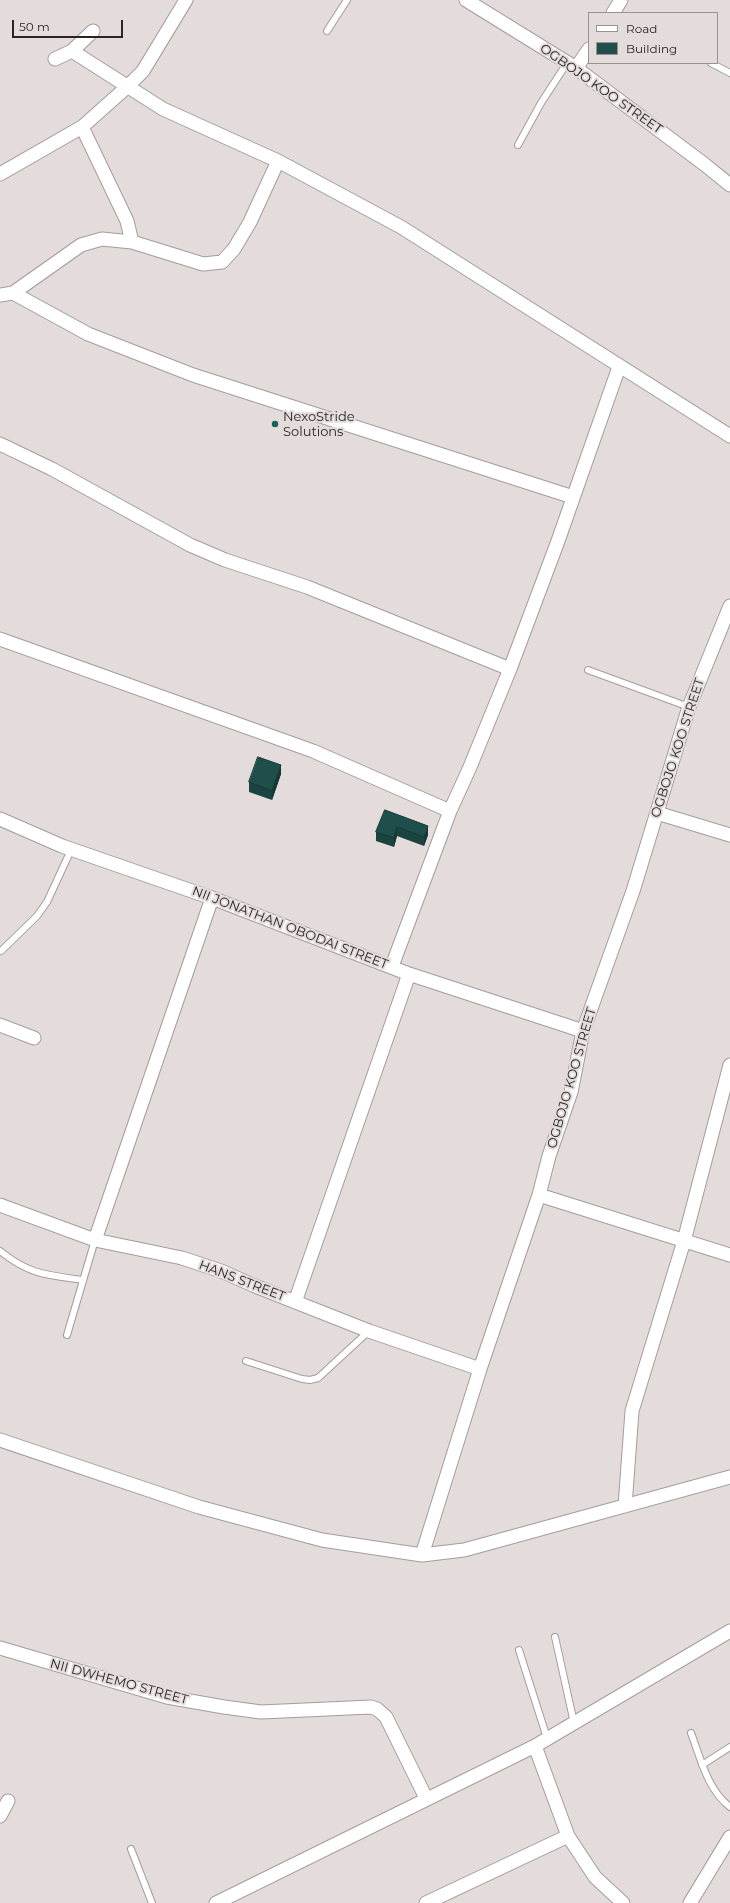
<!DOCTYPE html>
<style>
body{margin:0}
#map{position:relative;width:730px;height:1903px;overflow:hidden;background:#e3dcdb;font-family:Montserrat,sans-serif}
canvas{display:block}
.legend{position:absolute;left:588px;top:12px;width:130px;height:52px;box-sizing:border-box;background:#e3dcdb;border:1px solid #989392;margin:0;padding:5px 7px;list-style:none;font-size:12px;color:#282525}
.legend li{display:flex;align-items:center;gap:8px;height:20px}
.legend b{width:20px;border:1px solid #989392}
.scale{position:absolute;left:12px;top:20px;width:111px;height:18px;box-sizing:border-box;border:2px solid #282525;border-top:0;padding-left:5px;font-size:12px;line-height:14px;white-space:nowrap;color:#282525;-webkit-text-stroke:3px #e3dcdb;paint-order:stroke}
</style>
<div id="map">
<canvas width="730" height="1903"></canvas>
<ul class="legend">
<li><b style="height:5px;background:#fff"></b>Road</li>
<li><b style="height:11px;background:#1f4f4b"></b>Building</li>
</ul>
<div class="scale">50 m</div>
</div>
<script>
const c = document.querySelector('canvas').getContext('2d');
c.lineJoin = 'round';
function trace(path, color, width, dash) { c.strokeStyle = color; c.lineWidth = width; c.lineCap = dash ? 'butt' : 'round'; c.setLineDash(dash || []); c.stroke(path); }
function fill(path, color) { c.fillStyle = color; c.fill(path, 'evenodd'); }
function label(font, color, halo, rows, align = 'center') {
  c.font = font + ' Montserrat,sans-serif'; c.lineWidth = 4; c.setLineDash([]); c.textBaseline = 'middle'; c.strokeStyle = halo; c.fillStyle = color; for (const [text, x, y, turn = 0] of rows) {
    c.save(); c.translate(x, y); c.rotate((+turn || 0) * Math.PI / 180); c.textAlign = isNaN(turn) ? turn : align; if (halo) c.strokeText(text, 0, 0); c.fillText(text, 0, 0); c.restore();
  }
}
const service = new Path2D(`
 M327 31 347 0
 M711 63 730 73
 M518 145 541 103 567 63
 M588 670 689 707
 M1 951 37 916 47 902 71 850
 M0 1251C30 1275 47 1275 83 1280
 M67 1335 95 1240
 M246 1361 302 1379 310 1380 318 1378 369 1331
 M555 1637 574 1723
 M519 1650 547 1738
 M691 1733C701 1759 707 1789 730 1807
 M702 1765 730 1747
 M131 1849 152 1903`);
const minor = new Path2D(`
 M466 0 576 68 704 164 730 185
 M613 13 621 0
 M72 51 163 109 278 161 401 227 730 436
 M55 59 72 51 93 31
 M576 68 589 49
 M82 127 127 221 132 242
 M0 174 82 127 127 87 143 71 186 0
 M13 293 81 245 102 239 132 242 203 264 222 262 234 249 250 222 278 161
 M0 295 13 293 88 334 193 375 573 497
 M0 444 52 469 190 545 225 560 307 587 510 669
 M0 639 313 751 450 811
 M657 813 730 835
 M0 819 62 846 212 898 409 974 583 1031
 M392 966 450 811 470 767 510 669 558 541 619 367
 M0 1025 34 1038
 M539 1195 730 1255
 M0 1205 95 1240 182 1258 221 1271 255 1286 369 1331 480 1369
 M95 1240 212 898
 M295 1302 409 974
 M0 1440 199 1507 322 1540 422 1555 464 1550 730 1477
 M625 1506 632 1411 684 1241 730 1065
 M422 1555 480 1369 539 1195 549 1156 571 1092 583 1031 633 891 689 707 730 606
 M0 1648 167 1697 224 1707 261 1712 371 1707 377 1709 386 1717 426 1798
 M535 1746 568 1836 595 1877 623 1903
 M0 1816 8 1801
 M216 1903 535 1746 730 1631
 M426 1903 568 1836
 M690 1903 730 1837`);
trace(service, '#a39d9c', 8);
trace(minor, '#a39d9c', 15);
trace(service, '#fff', 6);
trace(minor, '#fff', 13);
fill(new Path2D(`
 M281 774 272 800 249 792V782Z
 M385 810 428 835 424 846 397 836 394 847 376 841V832Z`), '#1b4440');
fill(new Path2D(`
 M281 765V774L272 800V791Z
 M428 826V835L424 846V837Z
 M397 827V836L394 847V838Z`), '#163734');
const building = new Path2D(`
 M258 757 281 765 272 791 249 782Z
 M385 810 428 826 424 837 397 827 394 838 376 832Z`);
fill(building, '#1f4f4b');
trace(building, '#163734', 1);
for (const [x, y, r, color] of [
 [275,424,4,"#15625c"]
]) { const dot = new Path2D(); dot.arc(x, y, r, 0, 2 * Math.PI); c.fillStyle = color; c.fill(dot); trace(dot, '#e3dcdb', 1.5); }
label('13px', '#282525', '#e3dcdb', [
 ["OGBOJO KOO STREET",601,89,35],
 ["OGBOJO KOO STREET",678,748,-72],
 ["NII JONATHAN OBODAI STREET",290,928,21],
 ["OGBOJO KOO STREET",572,1078,-74],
 ["HANS STREET",242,1281,21],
 ["NII DWHEMO STREET",119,1682,15]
]);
label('13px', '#282525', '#e3dcdb', [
 ["NexoStride",283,417],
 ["Solutions",283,432]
], 'left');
</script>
